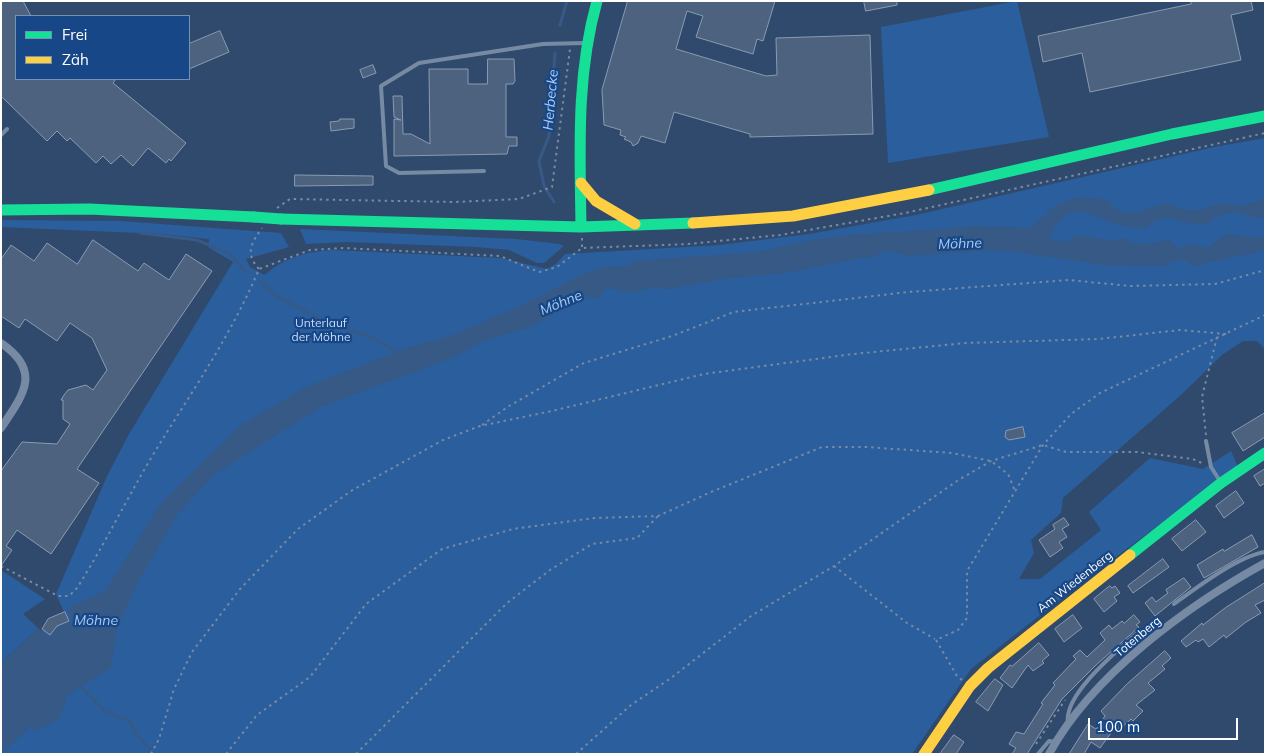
<!DOCTYPE html>
<meta charset="utf-8">
<style>
body{margin:0}
#map{position:relative;width:1266px;height:755px;overflow:hidden;background:#304a6d;font-family:Mulish,sans-serif}
canvas{display:block}
.frame{position:absolute;inset:0;border:2px solid #fff;pointer-events:none}
.legend{position:absolute;left:15px;top:15px;width:175px;height:65px;box-sizing:border-box;background:#174786;border:1px solid #7491b6;margin:0;padding:6px 9px;list-style:none;font-size:15px;color:#fff}
.legend li{display:flex;align-items:center;gap:10px;height:25px}
.legend b{width:25px;border:1px solid #7491b6}
.scale{position:absolute;left:1088px;top:718px;width:150px;height:22px;box-sizing:border-box;border:2px solid #fff;border-top:0;padding-left:6px;font-size:15px;line-height:18px;white-space:nowrap;color:#fff;-webkit-text-stroke:4px #174786;paint-order:stroke}
</style>
<div id="map">
<canvas width="1266" height="755"></canvas>
<div class="frame"></div>
<ul class="legend">
<li><b style="height:6px;background:#16e098"></b>Frei</li>
<li><b style="height:6px;background:#ffcf43"></b>Zäh</li>
</ul>
<div class="scale">100 m</div>
</div>
<script>
const c = document.querySelector('canvas').getContext('2d');
c.lineJoin = 'round';
function fill(path, color) { c.fillStyle = color; c.fill(path, 'evenodd'); }
function trace(path, color, width, dash) { c.strokeStyle = color; c.lineWidth = width; c.lineCap = dash ? 'butt' : 'round'; c.setLineDash(dash || []); c.stroke(path); }
function label(font, color, halo, rows, align = 'center') {
  c.font = font + ' Mulish,sans-serif'; c.lineWidth = 4.5; c.setLineDash([]); c.textBaseline = 'middle'; c.strokeStyle = halo; c.fillStyle = color; for (const [text, x, y, turn = 0] of rows) {
    c.save(); c.translate(x, y); c.rotate((+turn || 0) * Math.PI / 180); c.textAlign = isNaN(turn) ? turn : align; if (halo) c.strokeText(text, 0, 0); c.fillText(text, 0, 0); c.restore();
  }
}
fill(new Path2D(`
 M1017 1 1049 137 888 163 881 27Z
 M1265 138V349L1257 341H1243L1222 355 1181 395 1063 498 1061 513 1031 540 1034 553 1019 579H1040L1101 530 1089 512 1150 458 1203 469 1231 451 1238 467 1098 570 971 669 912 754H1V668L43 630 49 618 64 612 56 594 108 474 129 434 233 262 208 247 209 239 161 234 1 227V220L121 221 281 233 289 247 246 259 250 267 265 275C283 258 308 251 333 250L501 258 547 269 557 263 565 254 719 245 809 234 916 215 1214 147Z
 M300 229 516 239 560 244 564 246 544 263H537L509 250 476 247 346 242 306 244Z
 M1 570 45 599 23 614 38 628 1 663Z`), '#2b5e9d');
fill(new Path2D(`
 M1080 197 1107 200 1117 210 1130 213 1143 211 1158 205 1170 204 1186 210H1197L1226 203 1240 206 1265 199V216L1259 218 1234 212 1214 217 1210 223C1186 231 1166 205 1147 228 1138 227 1128 227 1120 225 1089 216 1072 195 1050 235L1052 240 1067 242 1075 235 1116 241 1124 238C1137 247 1155 243 1169 240 1180 251 1178 248 1190 245 1195 244 1202 247 1207 248L1227 234 1259 238 1265 235V250L1194 266 1186 260 1174 261 1164 266 1106 265 1001 250 906 256 893 251 880 253 873 257 859 258 785 273 724 279 670 289 648 288 634 293 606 288 598 298 588 296 528 328 483 341 454 357 321 407 216 473 177 515 137 584 117 629 111 668 68 695 59 719 36 731 31 726 1 754V663L38 628 50 637 56 628 73 620 67 608 105 591 162 502 239 426 308 386 410 347 450 336 518 307 585 273 604 267 629 266 633 261 759 252 811 240 852 235 981 226 1031 228 1056 205Z`), '#365986');
trace(new Path2D(`
 M560 25 567 1
 M554 202 544 186 539 161 549 136 555 53
 M140 233 197 240 229 253 247 273
 M260 282 278 297 326 322 374 338 400 354
 M78 684 105 711 129 721 137 735 150 749`), '#365986', 3);
const building = new Path2D(`
 M1 1H23L31 16H16V79H116L113 83 186 143 171 161 169 159 166 163 148 148 133 166 121 155 111 164 103 156 96 163 70 138 67 141 57 131 47 141 1 96Z
 M628 1H775L763 41 757 39 753 54 696 37 703 16 687 11 676 49 766 76 777 75 776 38 870 35 873 134 750 137V134L674 112 665 143 641 136 638 143 633 146 631 142 624 139 626 137 620 135 621 130 604 125 602 90Z
 M864 1H897V5L866 11Z
 M1191 1H1251L1253 10 1231 15 1241 60 1090 92 1082 53 1043 62 1038 36 1191 4Z
 M220 31 229 52 189 69V44Z
 M488 59H514L515 81 513 84H506V137H517V146H509L507 154 394 156V119L401 120 394 117 393 96H402L403 134H411L430 144 429 69H468V84H487Z
 M373 65 376 73 363 78 360 70Z
 M340 119H354V128L331 131 330 122 339 121Z
 M295 175 373 176V185L295 186Z
 M93 240 138 271 144 263 169 280 186 254 212 271 77 469 99 483 51 554 17 530 6 546 12 550 1 566V471L22 442 57 444 70 424 63 419V400H61L64 395 68 390 86 385 93 390 107 370 92 338 70 323 57 341 25 319 19 328 1 316V259L11 245 34 261 47 243 77 264Z
 M1265 413V437L1243 451 1232 433Z
 M1023 427 1025 437 1009 440 1005 437 1006 431Z
 M1265 469V483L1260 486 1254 476Z
 M1236 491 1244 503 1224 518 1216 506Z
 M1064 518 1069 525 1062 529 1067 537 1059 542 1063 548 1050 557 1039 540 1055 529 1053 525Z
 M1196 520 1206 532 1182 551 1172 539Z
 M1252 535 1258 547 1204 578 1197 565 1223 549 1224 551Z
 M1163 559 1169 567 1133 593 1128 586Z
 M1184 578 1191 587 1155 616 1145 603 1152 597 1156 602 1168 593 1166 590Z
 M1265 583V600L1255 605 1261 613 1246 622 1226 638 1224 635 1209 647 1203 639 1198 642 1196 640 1186 647 1181 641 1202 623 1203 625 1225 608Z
 M1110 586 1112 588 1115 586 1120 593 1114 597 1117 601 1104 612 1094 599Z
 M65 612 69 621 57 626 50 635 42 629 48 619Z
 M1073 615 1082 628 1064 642 1055 629Z
 M1134 615 1140 622 1136 625 1139 627 1096 665 1062 699 1027 754H1012L1016 748 1009 744 1016 732 1024 734 1043 704 1041 703 1055 685 1053 683 1076 659 1073 656 1080 650 1087 657 1105 640 1100 633 1109 625 1112 629 1122 621 1124 623Z
 M1039 643 1049 655 1042 661 1044 663 1033 671 1028 665 1012 688 1000 678 1010 665 1012 666Z
 M1165 651 1171 658 1162 666 1165 669 1148 683 1155 690 1136 705 1143 711 1133 721 1131 719 1121 728 1114 729 1100 748 1091 742 1084 754H1069L1088 724 1096 729 1105 716 1101 711 1127 684Z
 M995 679 1003 685 988 711 976 702Z
 M954 735 964 742 956 754H940Z`);
fill(building, '#4d627e');
trace(building, '#8a9bb1', 1);
trace(new Path2D(`
 M277 208 290 199 455 202 519 199 552 187 570 49
 M582 238V248
 M259 269C245 254 251 243 262 228
 M482 425 509 406 584 363 672 336 734 312 908 292 1069 280 1130 286 1215 284 1265 270
 M1206 435 1202 397 1217 337
 M1 566 58 596H69L77 588C105 544 127 498 154 453 191 393 232 334 259 269L310 250 343 248 500 256 539 272 557 267 582 248 688 244 780 235 905 213 1265 133
 M834 566 907 623 935 639
 M962 680 957 676 936 640 958 630 967 618V571L1043 445 1071 414 1100 393 1265 315
 M1036 744 1065 700
 M151 754 159 739 174 689 192 652 240 589 298 529 351 491 443 440 480 426 552 411 704 374 853 354 966 343 1099 339 1180 330 1226 334
 M226 754 257 715 310 677 366 604 442 549 513 529 594 518 658 516 711 492 822 447H866L952 453 991 461 1008 474 1015 491
 M356 754 507 603 550 570 592 544 637 538 658 516
 M576 754 631 705 671 678 751 616 834 566 957 481 991 461 1043 445 1066 452H1137L1193 459 1204 464`), '#778aa3', 2, [2.5, 4]);
trace(new Path2D(`
 M1 135 7 129
 M484 171 399 173 386 166 381 86 419 63 543 44 585 43
 M1206 441 1211 467 1220 481
 M1174 604C1196 588 1238 556 1265 552
 M1068 723C1063 695 1117 651 1136 634
 M1038 754 1049 741 1055 742`), '#778aa3', 4);
trace(new Path2D(`
 M1 343C42 371 24 394 1 428
 M1049 754C1092 675 1187 606 1265 563`), '#778aa3', 8);
trace(new Path2D(`
 M929 190 1172 134 1265 116
 M1 210 89 209 254 217
 M281 219 581 227 693 223
 M581 227C580 150 576 76 597 1
 M1130 555 1221 483 1265 453`), '#16e098', 11);
trace(new Path2D(`
 M581 183 596 201 635 224
 M693 223 793 216 929 190
 M924 754 970 686 988 668 1130 555`), '#ffcf43', 11);
trace(new Path2D(`
 M254 217 281 219`), '#16e098', 11);
label('12px', '#c2dbfa', '#174786', [
 ["Unterlauf",321,323],
 ["der Möhne",321,337]
]);
label('12px', '#fff', '#174786', [
 ["Am Wiedenberg",1075,582,-38],
 ["Totenberg",1138,637,-40]
]);
label('italic 14px', '#a8cbf5', '#174786', [
 ["Herbecke",551,100,-85],
 ["Möhne",960,244,-2],
 ["Möhne",561,303,-22],
 ["Möhne",96,621]
]);
</script>
